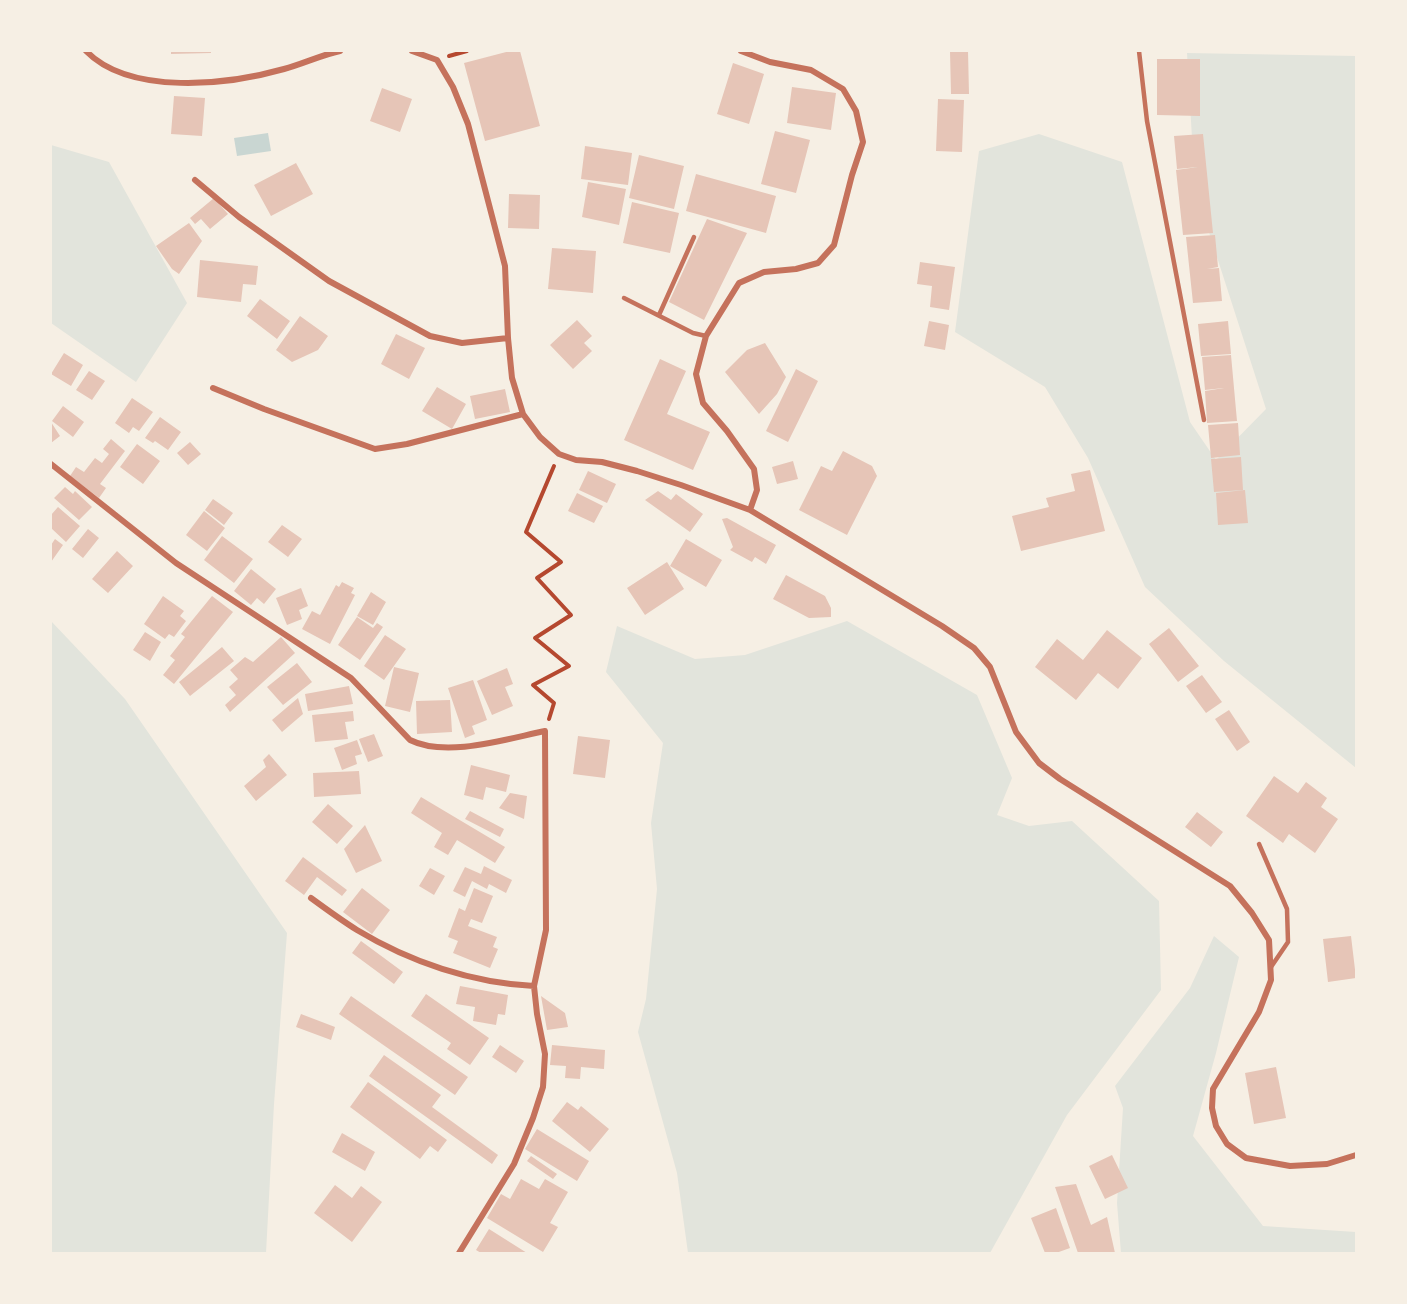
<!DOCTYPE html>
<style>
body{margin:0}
#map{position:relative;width:1407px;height:1304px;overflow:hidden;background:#f6efe4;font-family:Cabin,sans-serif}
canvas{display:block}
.frame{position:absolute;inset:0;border:52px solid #f6efe4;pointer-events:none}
</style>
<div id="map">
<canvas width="1407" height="1304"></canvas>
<div class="frame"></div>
</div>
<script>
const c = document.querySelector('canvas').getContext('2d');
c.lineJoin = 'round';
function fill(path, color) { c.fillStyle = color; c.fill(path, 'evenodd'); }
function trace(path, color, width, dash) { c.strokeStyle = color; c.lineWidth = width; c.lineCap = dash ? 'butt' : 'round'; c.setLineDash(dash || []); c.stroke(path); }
fill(new Path2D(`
 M1187 53 1356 56V768L1224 661 1145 587 1088 458 1045 387 955 332 979 151 1039 134 1122 162 1190 422 1216 460 1266 409 1195 189Z
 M51 145 109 162 187 303 136 382 51 323Z
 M51 621 125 699 287 933 274 1104 266 1253H51Z
 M847 621 977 695 1012 778 997 815 1029 826 1072 821 1159 901 1161 990 1067 1115 990 1253H688L677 1173 638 1032 646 999 657 889 651 823 663 743 606 672 617 626 695 659 745 655Z
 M1214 936 1239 957 1216 1053 1193 1136 1263 1226 1356 1232V1253H1121L1117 1203 1123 1108 1115 1086 1190 988Z`), '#e2e4dc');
fill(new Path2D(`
 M268 133 271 151 237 156 234 138Z`), '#c9d6d2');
fill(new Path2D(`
 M171 51H211V53L171 54Z
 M510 51H520L540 126 485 141 464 63Z
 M950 51H968L969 94H951Z
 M1157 59H1200V116L1157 115Z
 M733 63 764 74 749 124 717 114Z
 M792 87 836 93 831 130 787 123Z
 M382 88 412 99 400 132 370 121Z
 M174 96 205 98 202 136 171 134Z
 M938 99 964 100 962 152 936 151Z
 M775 131 810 140 796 193 761 184Z
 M1203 134 1213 233 1183 235 1176 170 1198 167 1177 169 1174 136Z
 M585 146 632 153 628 185 581 179Z
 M639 155 684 166 674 209 629 198Z
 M296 163 313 194 271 216 254 185Z
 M696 174 776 196 766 233 686 211Z
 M588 182 626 189 619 225 582 217Z
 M509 194 540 195 539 229 508 228Z
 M214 198 228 214 210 229 201 219 195 224 190 218Z
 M632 202 679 213 670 253 623 243Z
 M707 219 747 233 704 320 669 302Z
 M189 223 202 241 179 274 172 269 156 246Z
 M1215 235 1218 267 1207 269 1219 268 1222 301 1193 303 1186 237Z
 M552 248 596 251 593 293 548 289Z
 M200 260 258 266 256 285 243 284 241 302 197 297Z
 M920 262 955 267 949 310 930 307 932 286 917 284Z
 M260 299 290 321 277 339 247 316Z
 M300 316 328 336 318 350 292 362 276 350Z
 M577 320 592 336 584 343 592 351 573 369 550 345Z
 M929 321 949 325 945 350 924 346Z
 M1228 321 1231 354 1201 356 1198 324Z
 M396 334 425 348 409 379 381 364Z
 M765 343 786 377 777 394 759 414 725 372 747 350Z
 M64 353 83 365 71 386 51 374Z
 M1231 355 1237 421 1207 423 1205 391 1224 388 1205 390 1202 357Z
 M660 359 686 371 667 414 710 432 693 470 624 440Z
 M796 369 818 381 788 442 766 431Z
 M89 371 105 381 92 400 76 390Z
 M437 387 466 404 452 429 422 411Z
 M505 389 510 412 475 419 470 396Z
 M132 398 153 412 139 431 133 427 129 433 115 423Z
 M63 406 84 422 73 437 52 421Z
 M160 417 181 432 168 450 155 441 153 443 145 438Z
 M51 422 60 436 51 443Z
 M1238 423 1240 455 1211 458 1208 425Z
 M111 439 125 451 100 484 106 488 99 498 70 476 76 467 84 472 95 458 102 463 109 454 103 449Z
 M190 442 201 454 188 465 177 453Z
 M137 444 160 461 143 484 120 467Z
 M843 451 872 466 877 476 847 535 799 510 821 466 832 471Z
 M1241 457 1243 490 1214 492 1211 459Z
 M793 461 798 479 777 484 772 467Z
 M1090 470 1105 531 1021 551 1012 516 1049 507 1046 498 1075 491 1071 474Z
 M588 471 616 484 607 503 579 490Z
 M65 487 73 494 75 491 92 507 79 520 54 498Z
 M1245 490 1248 523 1218 525 1216 493Z
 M658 491 671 500 676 494 703 514 690 532 645 500Z
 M577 493 603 506 594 523 568 511Z
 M213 499 233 513 224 525 205 510Z
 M58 507 80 526 66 542 51 528V515Z
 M204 511 225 528 207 551 186 535Z
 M727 518 776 545 766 564 755 557 752 562 730 550 733 547 722 519Z
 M282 525 302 539 288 557 268 542Z
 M88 529 99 538 83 558 72 549Z
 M222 536 253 559 234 583 204 560Z
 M55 539 63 545 51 562V545Z
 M686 539 722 560 706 587 670 566Z
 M117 551 133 566 108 593 92 579Z
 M667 562 684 589 645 615 627 588Z
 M251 569 276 589 264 604 257 598 251 605 234 591Z
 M786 575 825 596 831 608V617L809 618 773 599Z
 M342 582 354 588 351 593 355 595 330 644 302 629 312 611 320 615 336 585 339 587Z
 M301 588 308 606 299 610 302 619 287 625 276 598Z
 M371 592 386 602 373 625 357 616Z
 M163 596 184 611 180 616 186 621 174 637 169 634 165 639 144 624Z
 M212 596 233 612 174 684 163 675 175 660 170 656 185 637 181 634Z
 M357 617 373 628 377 623 383 627 360 660 338 645Z
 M1169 628 1199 666 1178 682 1149 644Z
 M1107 630 1142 658 1118 689 1098 673 1076 700 1035 667 1057 639 1083 660Z
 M145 632 161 642 150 661 133 650Z
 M385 635 406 649 384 680 364 666Z
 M281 637 295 653 230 712 225 705 236 695 229 687 238 679 230 670 245 657 253 662Z
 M222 647 234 661 190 696 179 682Z
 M297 663 312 682 283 705 267 687Z
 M394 667 419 673 410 712 385 706Z
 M507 668 513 684 505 687 513 706 492 715 477 681Z
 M1202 675 1222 702 1206 713 1186 686Z
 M473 680 487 720 472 726 475 734 465 738 448 688Z
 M349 686 353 704 308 711 305 694Z
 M298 698 303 714 282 732 272 720Z
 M450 700 452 732 417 734 416 701Z
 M1229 710 1250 742 1237 751 1215 719Z
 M353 711 354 721 345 722 348 739 315 742 312 715Z
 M374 734 383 756 368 762 359 739Z
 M578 736 610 740 605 778 573 774Z
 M357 740 362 754 355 756 357 764 342 770 334 748Z
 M269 754 287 775 256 801 244 786 266 767 263 760Z
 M471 765 510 775 506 792 486 787 483 800 464 795Z
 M359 771 361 794 314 797 313 773Z
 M1274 776 1298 793 1306 782 1327 798 1321 807 1338 819 1315 853 1289 834 1283 843 1246 816Z
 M510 793 527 796 524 819 499 808Z
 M421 797 505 847 495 863 457 840 448 855 434 847 442 833 411 813Z
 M328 804 353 826 337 844 312 822Z
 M470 811 504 829 500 837 465 819Z
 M1197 812 1223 832 1211 847 1185 827Z
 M365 825 382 861 356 873 344 849Z
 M303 857 347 890 342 896 317 877 304 895 285 881Z
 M484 866 512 880 506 893 489 884 487 889 472 881 465 897 453 891 465 867 481 874Z
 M430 868 445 876 434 895 419 886Z
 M362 888 390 910 372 934 343 912Z
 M474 888 493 896 482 923 471 919 468 926 497 937 493 947 498 949 490 968 453 953 458 941 448 937 459 908 465 911Z
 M1351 936 1356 978 1328 982 1323 939Z
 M361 941 403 972 394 984 352 953Z
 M460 986 508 995 505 1015 498 1014 496 1025 473 1021 475 1007 456 1004Z
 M426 994 489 1038 470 1065 447 1049 451 1043 411 1016Z
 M351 996 468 1077 455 1095 339 1014Z
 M541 996 565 1013 568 1027 547 1030Z
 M301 1014 335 1027 331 1040 296 1027Z
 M500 1045 524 1061 516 1073 492 1057Z
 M552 1045 605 1050 604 1069 581 1067 580 1079 565 1078 566 1066 550 1065Z
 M384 1055 441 1095 432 1107 498 1155 492 1164 369 1076Z
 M1276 1067 1286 1118 1254 1124 1245 1073Z
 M368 1082 447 1140 438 1152 430 1146 420 1159 350 1107Z
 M567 1102 578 1110 581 1106 609 1129 590 1152 552 1121Z
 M537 1129 589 1161 577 1181 525 1149Z
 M342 1133 375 1152 365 1171 332 1152Z
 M1112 1155 1128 1188 1105 1199 1089 1166Z
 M531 1156 557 1174 553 1179 527 1161Z
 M521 1179 539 1189 545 1179 568 1192 550 1223 558 1227 543 1252 487 1218 501 1194 510 1199Z
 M1076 1184 1091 1225 1107 1217 1115 1253H1078L1055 1187Z
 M335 1185 352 1198 361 1186 382 1202 352 1242 314 1213Z
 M1056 1208 1070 1248 1056 1253H1045L1031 1218Z
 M489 1229 527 1253H481L476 1250Z`), '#e6c5b7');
trace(new Path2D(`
 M449 56 467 51
 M549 719 554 703 533 685 569 666 535 638 571 615 537 578 561 562 526 532 554 466`), '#b5482f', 4);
trace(new Path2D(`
 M1139 51 1147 121 1204 420
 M624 298 693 333 706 336
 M659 315 694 237
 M1259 844 1287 909 1288 942 1271 967`), '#c5725c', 4.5);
trace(new Path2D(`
 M86 51C130 96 228 85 284 69 303 64 321 55 340 51
 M412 51 437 60 453 87 468 124 505 266 508 338 512 378 523 414 540 437 559 454 576 460 602 462 637 471 681 485 750 510 942 626 974 648 990 667 1016 732 1039 763 1060 779 1230 886 1252 913 1269 940 1271 980 1259 1012 1213 1089 1212 1108 1216 1126 1227 1144 1246 1158 1290 1166 1327 1164 1356 1155
 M741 51 770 62 811 70 843 89 856 111 863 142 852 175 834 245 818 263 796 269 764 272 739 283 706 336 696 374 703 403 727 431 754 469 757 490 750 510
 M195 180 239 217 329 281 430 336 462 343 508 338
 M213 388 264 409 375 449 407 444 523 414
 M51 464 176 563 351 678 410 740C446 758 506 739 545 731L546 930 534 986 537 1014 545 1054 543 1087 533 1118 514 1164 459 1253
 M311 898C326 909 341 920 357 930 410 962 472 983 534 986`), '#c5725c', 6);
</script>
